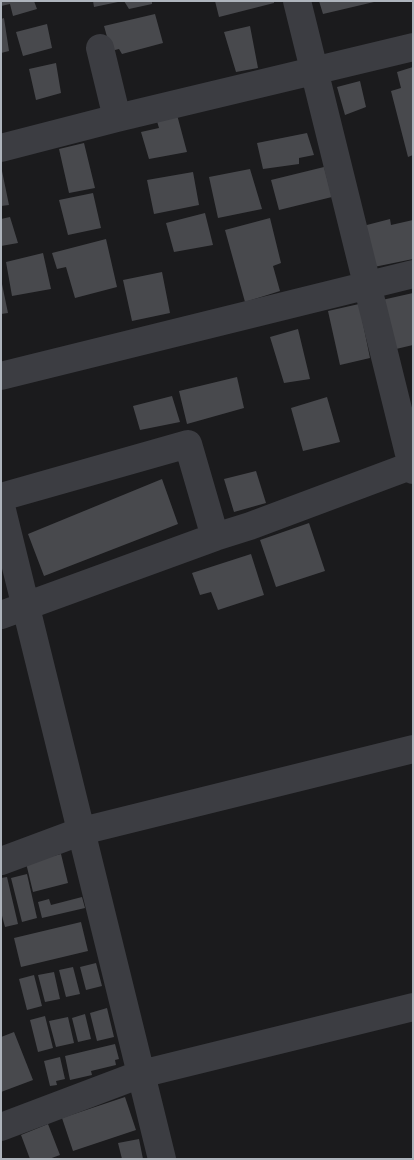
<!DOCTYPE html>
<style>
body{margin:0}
#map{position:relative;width:414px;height:1160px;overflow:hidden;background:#1b1b1d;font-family:"Archivo Narrow",sans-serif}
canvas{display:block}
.frame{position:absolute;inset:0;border:2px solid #aeb4bc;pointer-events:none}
</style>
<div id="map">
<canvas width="414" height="1160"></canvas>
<div class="frame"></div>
</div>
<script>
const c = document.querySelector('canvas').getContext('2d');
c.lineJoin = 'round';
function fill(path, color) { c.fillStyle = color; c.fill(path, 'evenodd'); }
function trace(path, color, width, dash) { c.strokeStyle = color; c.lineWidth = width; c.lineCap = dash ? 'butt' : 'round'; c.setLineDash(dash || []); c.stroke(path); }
fill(new Path2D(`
 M1 1H34L37 9 13 16 10 4 1 6Z
 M93 1H118V2L94 7Z
 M124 1H152V4L129 9Z
 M215 1H274V3L219 17Z
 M319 1H373L374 2 323 14Z
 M155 14 163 43 122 54 119 49 111 51 104 26Z
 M4 18 9 51 1 53V19Z
 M47 24 52 48 23 56 16 32Z
 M250 26 258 68 236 72 224 32Z
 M56 63 61 93 36 100 29 69Z
 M413 67V155L408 157 391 91 401 88 397 72Z
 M360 81 366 107 345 115 337 87Z
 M176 111 187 152 149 159 141 132 159 128 156 118Z
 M307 133 314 155 299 158V164L263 169 257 143Z
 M84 143 95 188 69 193 59 149Z
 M324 167 332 197 279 210 271 180Z
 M250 169 262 209 218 218 209 177Z
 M1 171H2L9 205 1 206Z
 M193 172 199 205 154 214 147 180Z
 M93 193 101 228 68 235 59 200Z
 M205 213 213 245 174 252 166 223Z
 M10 217 18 243 1 246V219Z
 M270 218 281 263 273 266 280 291 245 302 225 230Z
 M390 219 391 225 413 220V259L374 267 363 226Z
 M106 239 117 287 75 298 66 267 57 269 52 253Z
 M43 253 51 289 12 296 6 262Z
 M162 272 170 313 132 321 123 280Z
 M1 284H2L8 313 1 314Z
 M413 293V345L396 349 382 300Z
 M359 304 370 358 340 365 328 311Z
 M298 329 310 379 284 383 270 337Z
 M237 377 244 408 187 424 179 391Z
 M172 396 180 422 140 430 133 406Z
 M327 397 340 442 303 451 291 408Z
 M256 471 266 503 234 512 224 479Z
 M162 479 178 524 44 576 28 534Z
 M309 523 325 571 276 587 260 540Z
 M251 554 264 595 218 610 211 592 200 595 192 573Z
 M61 854 68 883 33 892 26 863Z
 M27 874 37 918 22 922 11 878Z
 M7 877 18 924 5 927 1 912V878Z
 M82 897 85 908 42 918 38 902 49 899 51 905Z
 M81 922 88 951 21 967 14 938Z
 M96 963 102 986 86 990 80 967Z
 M73 967 80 994 66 997 59 970Z
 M54 972 60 999 45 1002 38 975Z
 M34 975 42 1006 27 1010 19 979Z
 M107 1008 114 1037 97 1041 90 1013Z
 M85 1014 91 1039 78 1042 72 1018Z
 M45 1016 53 1048 38 1052 30 1020Z
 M68 1017 74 1043 56 1047 49 1021Z
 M14 1032 33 1080 1 1092V1037Z
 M115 1044 119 1059 115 1060 116 1065 91 1071 92 1075 70 1080 65 1056Z
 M60 1057 65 1079 56 1081 57 1085 50 1086 44 1061Z
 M125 1097 136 1130 73 1151 62 1118Z
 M48 1124 60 1155 49 1159H30L21 1135Z
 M139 1139 143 1159H122L118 1143Z`), '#48494d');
trace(new Path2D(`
 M297 1 413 470
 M100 48 117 118
 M1 148 117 118 413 47
 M1 376 413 274
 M1 497 188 444 215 537
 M1 506 162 1159
 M1 615 215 537 250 526 413 465
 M1 861 82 831 413 749
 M1 1127 141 1074 413 1007`), '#3c3d42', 28);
</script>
